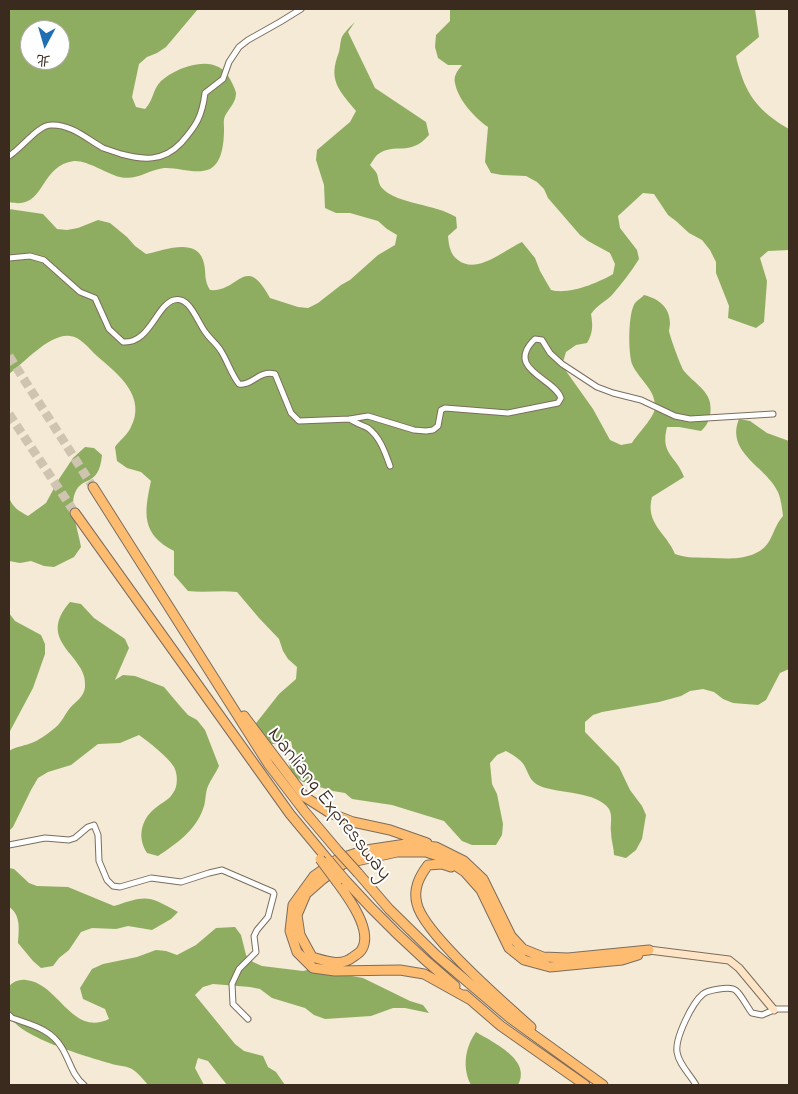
<!DOCTYPE html>
<meta charset="utf-8">
<style>
body{margin:0}
#map{position:relative;width:798px;height:1094px;overflow:hidden;background:#f4ead5;font-family:"Indie Flower","LXGW WenKai TC",sans-serif}
canvas{display:block}
.frame{position:absolute;inset:0;border:10px solid #3b2a1e;pointer-events:none}
.north{position:absolute;left:20px;top:20px;width:50px;height:50px;box-sizing:border-box;background:#fff;border:1px solid #b1aaa5;border-radius:50%;rotate:186deg;font-size:14px;font-weight:700;line-height:20px;text-align:center;color:#3b2a1e}
.north::after{content:'';display:block;margin:auto;width:18px;height:22px;background:#1f6fb2;clip-path:polygon(50% 0,100% 100%,50% 72%,0 100%)}
</style>
<div id="map">
<canvas width="798" height="1094"></canvas>
<div class="frame"></div>
<div class="north">北</div>
</div>
<script>
const c = document.querySelector('canvas').getContext('2d');
c.lineJoin = 'round';
function fill(path, color) { c.fillStyle = color; c.fill(path, 'evenodd'); }
function trace(path, color, width, dash) { c.strokeStyle = color; c.lineWidth = width; c.lineCap = dash ? 'butt' : 'round'; c.setLineDash(dash || []); c.stroke(path); }
function label(font, color, halo, rows, align = 'center') {
  c.font = font + ' "Indie Flower",sans-serif'; c.lineWidth = 4; c.setLineDash([]); c.textBaseline = 'middle'; c.strokeStyle = halo; c.fillStyle = color; for (const [text, x, y, turn = 0] of rows) {
    c.save(); c.translate(x, y); c.rotate((+turn || 0) * Math.PI / 180); c.textAlign = isNaN(turn) ? turn : align; if (halo) c.strokeText(text, 0, 0); c.fillText(text, 0, 0); c.restore();
  }
}
fill(new Path2D(`
 M9 9H198L166 47 157 53 147 57 139 64 132 97 136 107 145 109C154 100 152 90 161 81 178 66 217 52 230 79 232 83 235 88 236 93 236 103 229 108 225 116 223 120 224 124 224 128 224 141 223 162 210 169 196 175 178 167 164 168 148 170 137 181 120 177 107 174 87 160 74 161 38 166 46 211 9 202ZM30 30H60V60H30Z
 M450 9H755L759 37 736 56C737 63 739 67 741 74 749 100 766 116 789 129V250L768 251 760 258 767 281 764 322 756 328 728 318 729 306 716 273V262L710 250 702 240 689 233 676 221 668 215 654 194 643 193 618 216 620 228 637 250 639 259C631 272 622 283 612 295 605 302 597 305 591 314 593 326 593 333 587 343L576 345 566 352 563 362 566 371 593 409 610 440 621 445 632 443C638 433 654 418 655 408 656 389 639 380 632 364 628 352 628 313 635 303 637 300 642 298 644 295 659 299 670 307 670 324 670 324 669 331 669 331 670 337 681 367 684 371 692 381 708 390 710 403 712 414 709 424 701 431L679 427H667C660 455 676 455 684 477L652 497C645 524 666 532 675 554 688 559 699 557 713 558 731 559 756 560 768 543 774 534 775 525 783 516 782 508 781 499 778 492 767 467 725 453 739 419L750 421 767 433 789 441V669L780 673 766 700 758 705 733 703 723 699 714 692 703 689 690 691 681 696 659 702 602 712 593 715 585 722V732L619 767 630 790 642 806 646 815 642 839 636 850 626 858 614 855C614 848 611 840 611 832 610 825 613 816 609 809 597 791 559 794 540 786 530 782 529 774 524 765 520 759 513 755 506 751L497 755 490 763 492 784 497 794 503 824 502 835 496 845H472L462 841 444 821 392 805 352 799 345 793 333 791 303 782 292 774 288 761 293 751 291 741 280 744H270L253 727 279 694 296 679 297 667 288 659 283 651 279 639 259 618 237 592C221 590 205 593 188 591L174 575V551C141 534 144 513 151 481L141 472 127 468 117 461 115 447C119 441 126 436 130 429 148 397 118 374 97 356 89 349 81 337 70 336 50 333 24 363 9 374V209L43 214 57 229 67 230 78 228 98 220 110 223 127 237 135 246 146 254C163 251 195 237 203 260 207 272 203 279 210 290 239 293 245 252 270 298L298 307 308 308 318 303 341 285 350 280 378 255 395 245 397 235 387 229 378 221 350 213H336L325 208 324 185 316 160 317 150 350 122 356 111C338 89 328 80 339 52 340 48 340 44 341 40 342 34 350 27 355 22L348 32 375 88 426 122 429 135C409 158 395 141 377 155 375 157 372 162 370 165 372 168 376 171 377 174 379 180 378 184 383 189 398 204 435 204 456 217L457 228 448 236C449 246 450 254 458 260 477 275 504 250 522 242L535 258 540 271 551 290C569 295 598 283 613 274L615 264 610 253 588 241 580 235 548 198 544 189 537 182 526 176 502 175 491 173 485 162 488 127C475 118 458 100 455 83 453 76 458 70 462 65H448L438 58 435 47 436 35 450 21Z
 M85 447 94 448 102 455C99 488 82 475 75 493 69 506 79 533 81 547L74 557 54 567 44 566 31 561 20 563 9 561V497C12 507 19 511 28 516L46 503 59 479 73 458Z
 M70 602 81 604 94 618 125 639 129 648 115 680 123 675 135 676 164 687 180 706 188 715 197 720 205 730 219 766C216 773 211 779 208 786 205 793 206 802 203 809 196 830 176 844 158 856L147 853C136 836 142 817 158 806 163 802 170 799 173 793 178 787 178 774 174 767 167 756 150 743 139 735L120 743 98 744 71 765 48 772 38 778 31 790 13 827 9 831V751C17 746 25 746 34 742 41 739 50 732 56 727 62 722 65 714 70 708 76 701 84 697 85 687 89 655 34 643 70 602Z
 M9 613 15 621 41 635 45 644V654L33 688 9 733Z
 M9 868 14 869 29 883 37 886 68 887 114 906C147 895 148 895 178 912L171 919 152 930 128 926 116 929 92 928 81 932 69 950 59 958 53 966 41 968 33 961 18 943C19 929 21 915 9 907Z
 M235 927 241 935 246 955 253 962 262 966 303 971 312 969 363 978 410 1001 423 1005 429 1013 405 1008H393L371 1016 325 1019 314 1015 305 1008 272 998 260 989 250 987 213 984 203 987 195 995 235 1044 244 1051 263 1056 268 1067 276 1072 285 1085H227L208 1061 198 1058 195 1068 204 1085H148C143 1079 138 1073 132 1069 124 1065 117 1066 109 1063 89 1057 13 1036 9 1013 7 1005 9 995 9 986 14 981 20 979 26 980 59 983 71 1037 109 1019L105 1009 83 999 80 988 92 969 103 964 137 957 156 950 166 951 177 955 196 945 216 928Z
 M476 1032C494 1043 532 1060 518 1085H471C462 1068 465 1047 476 1032Z`), '#8ead61');
trace(new Path2D(`
 M9 356 93 487
 M9 414 75 513`), '#cfc4b0', 9, [9, 4.5]);
const street = new Path2D(`
 M9 156C21 149 38 125 51 125 71 124 87 139 103 148 109 150 115 152 121 154 143 160 163 162 181 143 196 126 202 117 205 93L223 79 229 62 239 47 248 40 280 22 301 9
 M9 258 30 256 44 260 80 292 95 298 109 329 123 342C150 344 156 305 174 300 190 295 198 324 206 333 210 339 217 344 221 351 228 362 231 374 239 384 253 386 258 370 275 374L291 413 299 421 350 419 368 416 414 430 426 431 433 430 438 426 441 410 445 408 508 413 558 403 561 398C554 378 504 369 535 339L542 340 550 353 562 364 597 387 613 393 641 400 675 416 690 419 773 414
 M350 419C355 423 362 425 368 428 380 437 385 452 390 466
 M9 845 45 838 69 840 75 838 88 827 94 825 98 835 99 861 107 880 113 886 120 887 151 878 181 882 209 873 222 870 273 892 274 894 268 917 257 930 254 936 256 952 239 969 232 984 233 1004 248 1019
 M9 1015 12 1018C32 1025 51 1029 62 1048 70 1061 72 1075 84 1085
 M696 1085C690 1074 679 1065 677 1052 675 1038 692 1003 703 994 708 990 727 987 733 989 739 990 747 1007 752 1013L762 1015 776 1009H789`);
const secondary = new Path2D(`
 M649 950 729 960 739 968 774 1010`);
const highway = new Path2D(`
 M93 487 269 765 305 812 338 851
 M75 513 290 814 329 861
 M244 716 305 797 330 813 353 822 390 830 427 843
 M451 867 442 864 428 865C419 877 413 889 417 904 424 934 505 1004 531 1027
 M358 873 389 909 436 955 510 1018 603 1085
 M346 881C380 919 416 953 455 986
 M337 882C348 897 373 930 362 949 361 952 356 955 353 957 341 967 326 961 312 957L300 935 297 915 306 894 323 879 343 864 397 852H426L444 858 465 872 481 890 509 948 524 960 550 967 622 960 638 955
 M465 995 501 1026 585 1085
 M469 999 424 974 400 970 335 971 313 968 297 952 290 931 293 905 314 876 338 859 366 850 406 844 436 847 464 861 483 879 511 936 523 949 543 957 568 958 649 950`);
trace(street, '#7c6d5e', 7);
trace(secondary, '#7c6d5e', 9);
trace(highway, '#7c6d5e', 11);
trace(street, '#fff', 5);
trace(secondary, '#ffe4c6', 7);
trace(highway, '#febc70', 9);
const highwayBridge = new Path2D(`
 M338 851 358 873
 M320 859 337 882
 M329 861 346 881`);
trace(highwayBridge, '#7c6d5e', 11, []);
trace(highwayBridge, '#febc70', 9);
label('21px', '#3b2a1e', '#fff', [
 ["Nanliang Expressway",328,805,52]
]);
</script>
